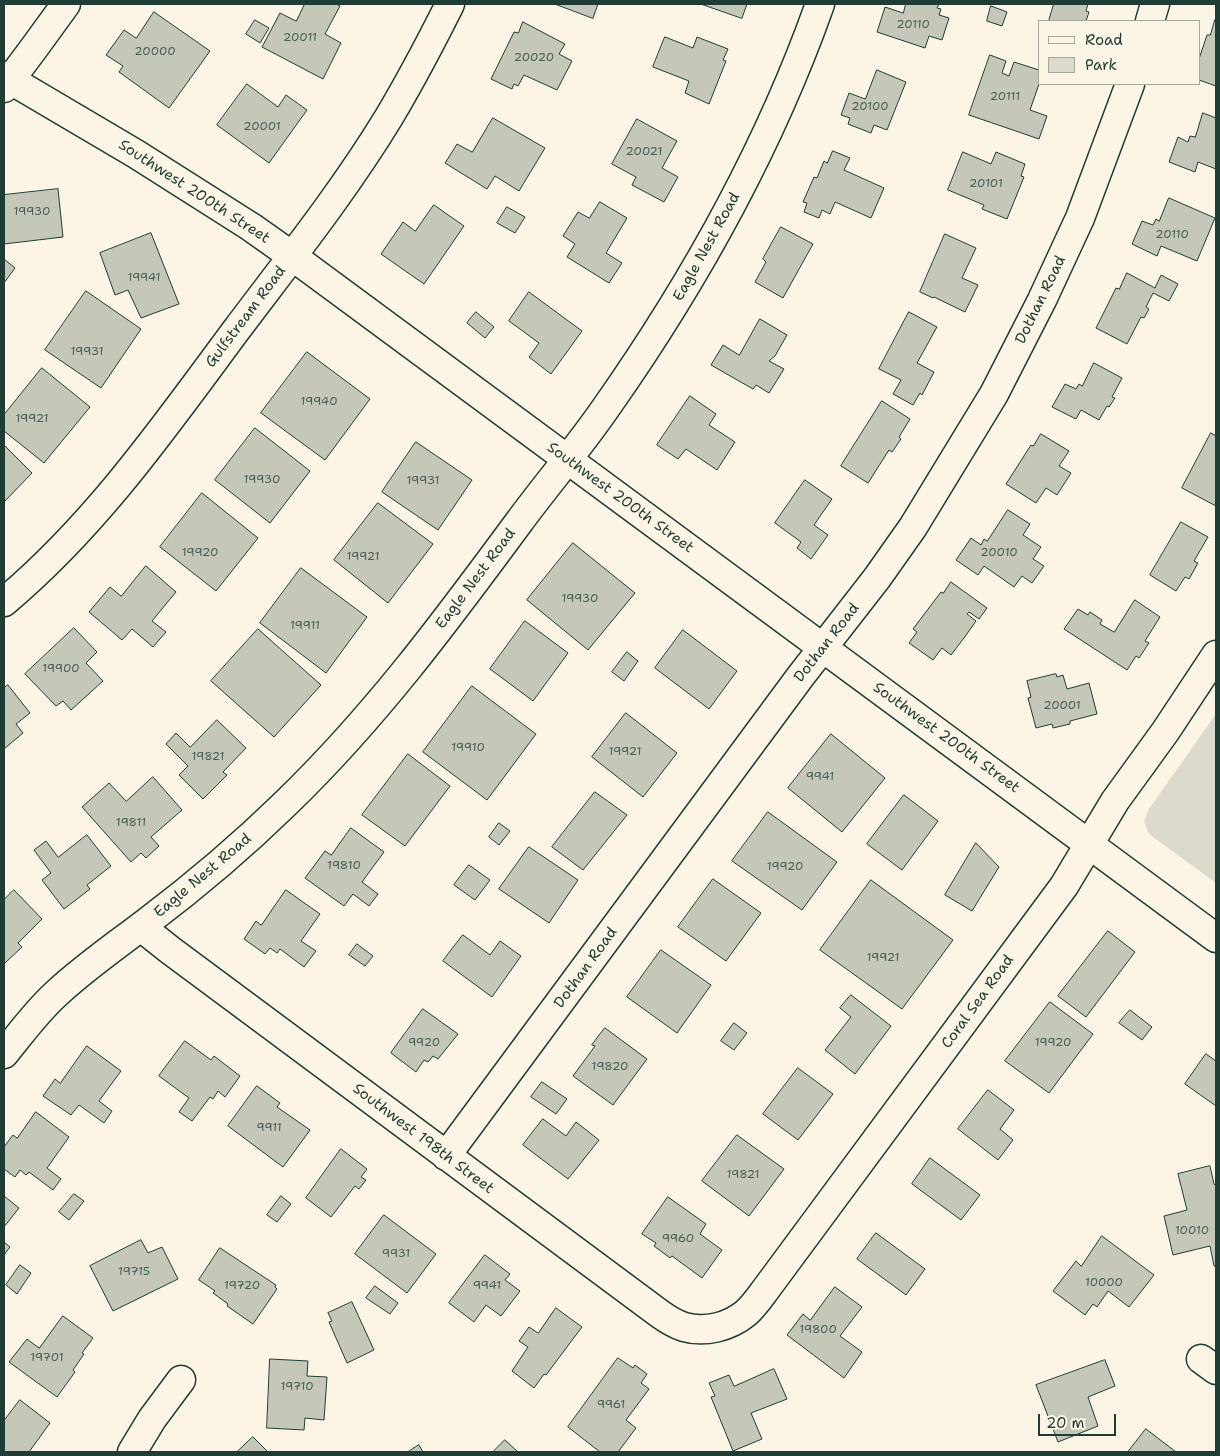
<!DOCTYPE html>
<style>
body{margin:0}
#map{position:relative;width:1220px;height:1456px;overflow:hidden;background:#fcf5e5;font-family:"Shantell Sans",sans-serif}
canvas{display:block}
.frame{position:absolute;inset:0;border:5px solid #1f3d34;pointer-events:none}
.legend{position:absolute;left:1038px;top:20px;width:162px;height:65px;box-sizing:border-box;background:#fcf5e5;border:1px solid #a4ab9e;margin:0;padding:6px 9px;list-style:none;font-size:15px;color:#1f3d34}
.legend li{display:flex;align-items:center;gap:10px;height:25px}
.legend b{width:25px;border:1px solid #a4ab9e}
.scale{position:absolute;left:1038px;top:1414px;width:78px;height:22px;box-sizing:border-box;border:2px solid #1f3d34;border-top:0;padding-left:6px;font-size:15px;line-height:18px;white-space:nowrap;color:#1f3d34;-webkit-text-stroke:4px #fcf5e5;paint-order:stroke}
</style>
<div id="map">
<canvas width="1220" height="1456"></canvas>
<div class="frame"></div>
<ul class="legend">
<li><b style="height:6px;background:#fcf5e5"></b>Road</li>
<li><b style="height:14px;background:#dcdacc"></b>Park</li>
</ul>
<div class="scale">20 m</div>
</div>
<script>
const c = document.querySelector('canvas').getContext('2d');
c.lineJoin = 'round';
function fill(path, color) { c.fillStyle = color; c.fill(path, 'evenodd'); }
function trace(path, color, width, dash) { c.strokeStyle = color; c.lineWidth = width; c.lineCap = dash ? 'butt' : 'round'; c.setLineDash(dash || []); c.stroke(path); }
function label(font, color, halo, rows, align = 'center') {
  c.font = font + ' "Shantell Sans",sans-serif'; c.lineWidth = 4.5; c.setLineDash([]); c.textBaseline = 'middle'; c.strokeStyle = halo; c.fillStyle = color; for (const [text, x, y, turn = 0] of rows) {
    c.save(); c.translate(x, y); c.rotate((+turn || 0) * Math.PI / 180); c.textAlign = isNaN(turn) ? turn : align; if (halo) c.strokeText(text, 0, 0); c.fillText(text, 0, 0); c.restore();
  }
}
fill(new Path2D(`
 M1216 714V883L1149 834 1144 821 1149 809Z`), '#dcdacc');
const building = new Path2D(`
 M305 4H336L340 6 325 34 341 43 323 79 262 47 280 13 296 21Z
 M555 4H598L593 18Z
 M701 4H747L742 18Z
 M906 4H939L937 8 941 9 939 15 949 18 942 40 929 36 925 48 877 32 885 7 903 13Z
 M1054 4H1088L1086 11 1089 12 1086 21H1049Z
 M991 6 1007 12 1002 26 987 21Z
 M154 12 210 51 169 108 119 72 123 66 106 55 124 30 136 38Z
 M255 20 269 28 260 43 246 34Z
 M1215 20 1216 21V86L1199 80V59L1207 35H1210Z
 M523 22 565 44 559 54 572 61 557 90 524 75 518 86 514 84 512 89 491 79 514 32 518 33Z
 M665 37 693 48 697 37 728 49 723 60 726 61 709 104 685 93 689 81 653 67Z
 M990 55 1006 61 1002 73 1009 76 1014 62 1039 70V84L1030 110 1047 116 1039 139 969 115Z
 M877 70 906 82 887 130 874 125 871 133 848 124 850 118 841 115 849 93 865 99Z
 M247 84 278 107 286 95 307 110 269 163 217 125Z
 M1203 113 1216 118V169L1198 162 1195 172 1169 162 1178 137 1188 142 1190 136 1195 137Z
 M493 118 545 148 519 191 495 176 487 189 445 163 457 144 472 152Z
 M637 119 677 141 662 168 678 177 664 202 632 185 636 177 612 164Z
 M833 151 850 158 844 170 884 188 871 218 835 202 830 214 822 210 819 218 804 212 807 203 803 202 814 177 817 178 824 161 827 163Z
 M963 152 991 164 996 152 1025 164 1021 176 1024 177 1007 219 982 209 984 205 948 190Z
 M58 189 63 237 4 244V195Z
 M1169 198 1215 218 1197 261 1161 246 1157 256 1132 244 1142 221 1153 225 1156 219 1159 221Z
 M600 202 627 218 606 253 622 263 609 283 567 257 575 244 563 236 578 212 589 218Z
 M434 205 464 226 424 284 381 254 403 222 415 231Z
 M507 207 525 217 515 233 497 223Z
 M781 227 813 244 783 298 755 282 766 262 763 259Z
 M151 233 179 304 141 318 128 290 115 295 100 253Z
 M945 234 976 248 962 278 978 285 965 312 934 297 933 298 920 292Z
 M4 259 15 268 4 283Z
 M1127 273 1155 288 1161 275 1178 284 1169 301 1153 293 1146 307 1149 309 1144 318 1141 317 1127 344 1096 328 1116 288 1119 289Z
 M86 291 141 329 101 388 45 350Z
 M529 292 582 331 551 374 529 357 539 343 509 321Z
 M476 312 494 327 485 338 467 323Z
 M909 312 937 327 917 363 934 372 922 395 920 393 913 405 893 394 901 380 879 369Z
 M760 319 787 335 775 356 769 361 784 369 769 393 756 385 753 389 711 365 723 345 739 355Z
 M307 352 370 399 325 460 261 413Z
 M1094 363 1122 378 1112 397 1115 398 1109 407 1107 406 1099 420 1081 410 1076 419 1052 407 1065 384 1076 389 1079 384 1082 386Z
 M42 368 90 407 44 463 4 431V415Z
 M690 396 716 414 709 425 735 442 717 470 686 449 678 459 657 445Z
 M882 401 910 419 899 437 901 439 892 452 889 450 868 483 841 466Z
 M255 428 310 471 270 523 215 480Z
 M1211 433 1216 436V506L1182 488Z
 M1041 434 1069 451 1059 466 1071 473 1057 495 1046 488 1036 503 1006 484 1031 445 1033 446Z
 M416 442 472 480 438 530 382 492Z
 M4 445 32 473 4 502Z
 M805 480 832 499 814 525 828 535 811 559 797 548 801 542 775 523Z
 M202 493 258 538 216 591 160 547Z
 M378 503 433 544 388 603 334 560Z
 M1008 510 1030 524 1023 535 1041 547 1033 559 1044 566 1032 583 1022 576 1014 587 984 566 978 575 956 560 971 538 981 545 984 539 987 541Z
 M1181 522 1208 537 1194 561 1198 563 1189 579 1185 577 1176 591 1150 575Z
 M573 543 635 593 588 650 527 600Z
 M146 566 176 592 152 621 166 632 153 647 132 629 122 640 89 612 110 587 121 596Z
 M301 568 367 617 326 673 260 623Z
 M951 582 987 608 979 619 969 612 967 614 976 621 964 638 951 655 942 648 933 660 909 643 917 632 913 629 941 592 943 593Z
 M1135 600 1160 617 1145 641 1149 643 1139 658 1136 656 1127 670 1064 629 1078 609 1088 615 1090 612 1102 620 1100 624 1114 632Z
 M525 621 568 653 533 701 490 669Z
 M74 628 97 652 86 663 103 681 71 710 63 701 56 706 25 674Z
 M258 629 321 685 274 737 211 681Z
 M683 630 737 671 709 709 655 668Z
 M627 652 638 661 624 681 612 672Z
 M1056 674 1057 677 1063 675 1067 689 1089 683 1097 714 1070 721V724L1053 728 1052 724 1036 728 1028 698 1031 697 1027 681Z
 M8 685 30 713 16 724 23 733 4 749V688Z
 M472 686 536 734 487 800 423 752Z
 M626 713 677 753 643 797 592 757Z
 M217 720 246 748 223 772 227 775 203 799 179 775 188 766 166 744 176 733 190 747Z
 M831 734 885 778 842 832 788 788Z
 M408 754 450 786 405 846 362 815Z
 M153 777 182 810 151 837 159 846 146 858 141 853 131 862 82 807 109 783 126 801Z
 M595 792 627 815 583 870 552 847Z
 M904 795 938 821 902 870 867 844Z
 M768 812 837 862 802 910 732 861Z
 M499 823 510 831 499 845 489 837Z
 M351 828 384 852 362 882 378 894 369 906 353 894 344 906 305 878 325 851 331 855Z
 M87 835 111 866 87 885 90 889 64 909 42 880 51 873 34 850 46 841 58 857Z
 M976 843 999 867 972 911 945 895Z
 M529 847 578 880 549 923 499 889Z
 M469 865 490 880 475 900 454 885Z
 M713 879 761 913 726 961 678 927Z
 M871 880 953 940 902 1009 820 950Z
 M14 890 42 919 18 943 22 947 4 964V900Z
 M286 890 320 914 301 941 316 951 304 967 280 949 277 953 270 948 265 954 244 939 256 921 261 925Z
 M1108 931 1135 952 1086 1017 1058 996Z
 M463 935 490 955 500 941 521 956 492 997 443 961Z
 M357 944 373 956 365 966 349 955Z
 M661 950 711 985 677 1033 627 997Z
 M851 995 891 1026 855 1074 825 1050 851 1017 840 1008Z
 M1050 1002 1093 1034 1049 1093 1005 1061Z
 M423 1009 458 1034 438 1059 433 1056 428 1062 424 1060 416 1072 391 1053Z
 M1130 1010 1152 1027 1142 1040 1119 1023Z
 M734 1023 747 1033 734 1050 721 1041Z
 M605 1028 647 1059 613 1105 573 1076 595 1046 592 1045Z
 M185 1041 211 1060 214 1056 240 1076 225 1097 218 1091 213 1099 210 1097 192 1121 179 1112 189 1098 159 1076Z
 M87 1046 121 1071 99 1101 112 1111 104 1123 79 1105 71 1115 43 1096 55 1079 60 1083Z
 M1206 1054 1216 1061V1106L1185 1084Z
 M798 1068 833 1094 798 1140 763 1114Z
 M542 1082 567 1099 556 1114 531 1097Z
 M257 1086 280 1103 277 1107 310 1130 283 1167 228 1126Z
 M988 1090 1014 1110 1000 1129 1013 1140 998 1160 958 1129Z
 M36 1112 69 1137 47 1168 61 1179 53 1190 29 1172 26 1175 20 1170 15 1177 4 1169V1147L13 1135 17 1138Z
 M543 1119 566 1136 576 1122 599 1140 568 1179 523 1145Z
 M737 1135 784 1169 749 1216 702 1181Z
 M341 1149 367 1169 361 1177 366 1180 359 1189 355 1186 331 1217 306 1198Z
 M930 1158 980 1195 961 1220 912 1184Z
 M1210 1166 1214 1184 1216 1186V1266H1214L1210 1246 1173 1255 1164 1216 1187 1210 1178 1174Z
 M74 1194 84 1201 69 1220 59 1212Z
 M4 1196 19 1208 4 1227Z
 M281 1196 291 1204 277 1222 267 1215Z
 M668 1197 706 1224 700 1234 722 1250 702 1278 672 1256 670 1258 654 1246 656 1243 642 1234Z
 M384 1215 436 1254 407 1293 355 1254Z
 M876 1233 925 1269 906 1295 857 1259Z
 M1102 1236 1154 1275 1129 1307 1108 1291 1097 1307 1093 1304 1085 1315 1053 1291 1076 1261 1081 1266Z
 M141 1240 148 1253 162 1247 178 1279 113 1311 90 1266Z
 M4 1242 10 1247 4 1255Z
 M220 1248 276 1285 275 1287 277 1289 253 1324 227 1306 228 1304 213 1293 215 1291 199 1280Z
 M485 1255 510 1274 505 1280 520 1291 501 1316 486 1305 474 1322 449 1303Z
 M20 1265 31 1273 17 1294 6 1285Z
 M375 1286 398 1303 390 1314 366 1298Z
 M835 1287 862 1307 840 1336 862 1352 844 1378 787 1335 803 1314 810 1320Z
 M352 1302 374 1350 347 1363 329 1322 332 1321 328 1313Z
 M556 1308 582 1327 546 1375 544 1374 534 1388 512 1371 528 1347 519 1341 529 1327 538 1333Z
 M63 1316 93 1338 82 1353 84 1354 73 1370 75 1372 57 1397 9 1362 27 1339 39 1348Z
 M618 1358 633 1368 635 1365 647 1374 641 1383 649 1389 626 1420 636 1428 618 1452H600L568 1427Z
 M270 1359 308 1361 307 1376 327 1377 324 1420 305 1418 304 1430 267 1428Z
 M1105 1360 1115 1386 1088 1397 1098 1426 1058 1442 1036 1385Z
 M774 1369 787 1399 751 1413 762 1439 733 1451 711 1397 715 1396 709 1383 729 1375 734 1386Z
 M20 1400 50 1423 29 1452H4V1421Z
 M1146 1429 1176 1452H1128Z
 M253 1437 268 1452H237Z
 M505 1440 518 1452H493Z
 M419 1445 423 1452H408Z`);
fill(building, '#c5c7b9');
trace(building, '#1f3d34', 1);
const minor = new Path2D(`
 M1150 21 1155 4
 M4 76 136 154 251 227 292 256 1216 938
 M4 88 34 48 66 4
 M4 602C97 524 165 426 237 329 289 260 344 191 389 117 411 80 431 42 450 4
 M141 927 170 950 660 1314C667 1319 675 1324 684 1327 705 1333 729 1327 746 1313 754 1306 760 1297 766 1289L1064 886 1115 801 1165 732 1216 655
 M4 1054C21 1033 37 1011 57 993 85 967 117 945 147 922 196 885 242 846 286 803 375 717 446 621 519 522 547 484 578 448 605 409 693 284 769 148 820 4
 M446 1156 800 677 877 578 913 527 994 394 1042 300 1080 218 1130 84
 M1201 1359 1216 1370
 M132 1452 152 1419 181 1380`);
trace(minor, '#1f3d34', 31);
trace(minor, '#fcf5e5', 28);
label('12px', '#486055', null, [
 ["20110",913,25],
 ["20011",300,38],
 ["20000",155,52],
 ["20020",534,58],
 ["20111",1005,97],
 ["20100",870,107],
 ["20001",262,127],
 ["20021",644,152],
 ["20101",986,184],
 ["19930",32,212],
 ["20110",1172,235],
 ["19941",144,278],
 ["19931",87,352],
 ["19940",319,402],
 ["19921",32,419],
 ["19930",262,480],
 ["19931",423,481],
 ["19920",200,553],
 ["20010",999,553],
 ["19921",363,557],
 ["19930",580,599],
 ["19911",305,626],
 ["19900",61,669],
 ["20001",1062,706],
 ["19910",468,748],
 ["19921",625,752],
 ["19821",208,757],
 ["9941",820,777],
 ["19811",131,823],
 ["19810",344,866],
 ["19920",785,867],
 ["19921",883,958],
 ["9920",424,1043],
 ["19920",1053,1043],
 ["19820",610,1067],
 ["9911",269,1128],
 ["19821",743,1175],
 ["10010",1192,1231],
 ["9960",678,1239],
 ["9931",396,1254],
 ["19715",134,1272],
 ["10000",1104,1283],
 ["19720",242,1286],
 ["9941",487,1286],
 ["19800",818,1330],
 ["19701",47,1358],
 ["19710",297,1387],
 ["9961",611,1405]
]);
label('15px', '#1f3d34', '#fcf5e5', [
 ["Southwest 200th Street",194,192,33],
 ["Eagle Nest Road",707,247,-61],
 ["Dothan Road",1041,300,-64],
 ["Gulfstream Road",246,317,-53],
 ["Southwest 200th Street",620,498,36],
 ["Eagle Nest Road",476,579,-53],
 ["Dothan Road",827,643,-52],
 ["Southwest 200th Street",946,738,36],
 ["Eagle Nest Road",203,876,-40],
 ["Dothan Road",586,968,-54],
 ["Coral Sea Road",978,1002,-54],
 ["Southwest 198th Street",423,1139,37]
]);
</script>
